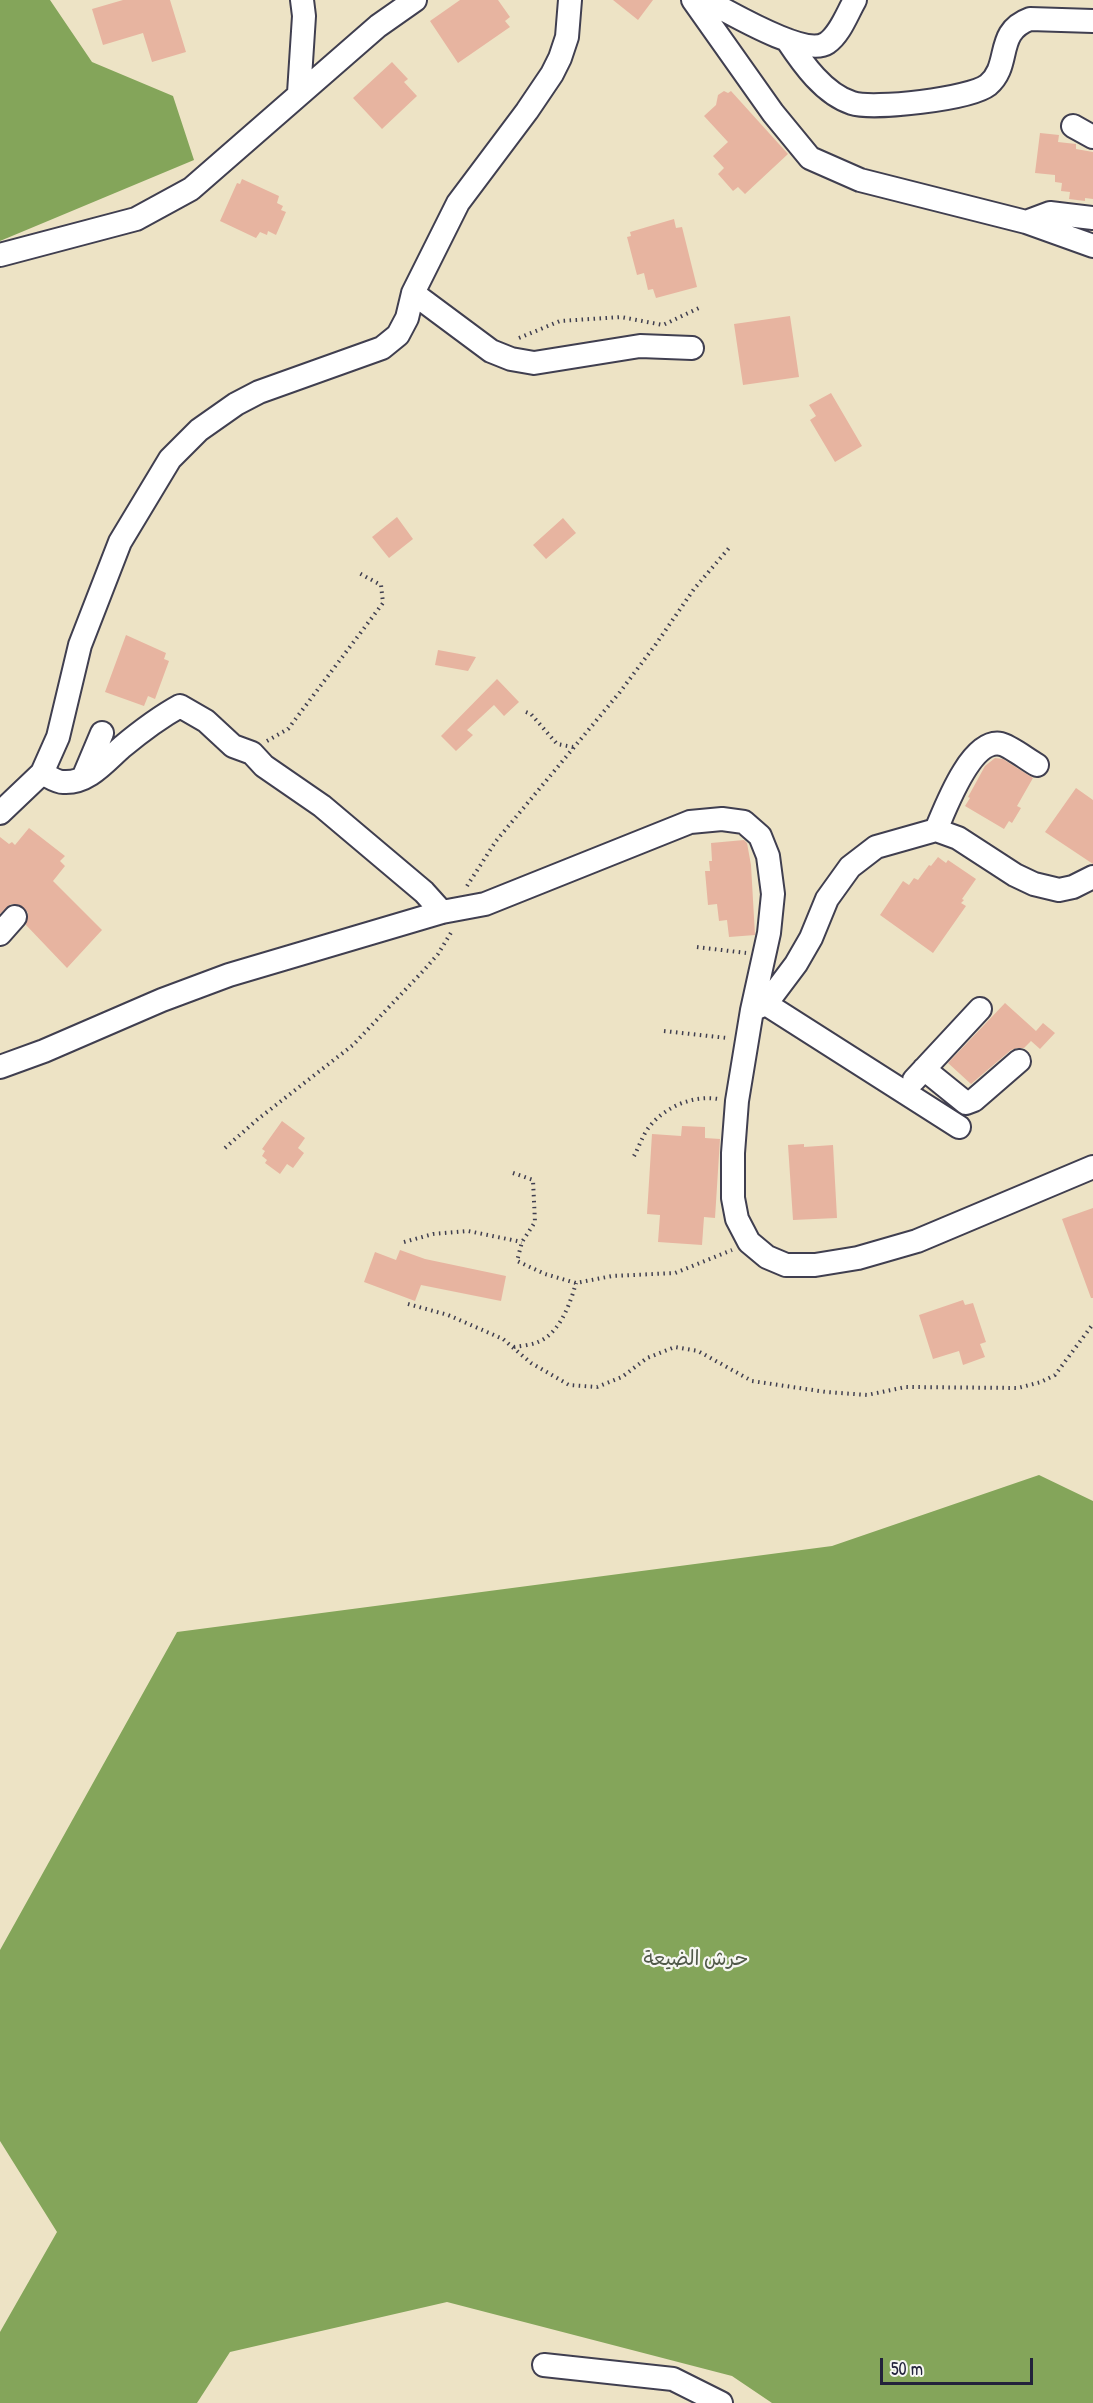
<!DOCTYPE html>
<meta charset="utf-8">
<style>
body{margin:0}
#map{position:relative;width:1093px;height:2403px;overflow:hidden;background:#ede3c5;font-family:"Patrick Hand",sans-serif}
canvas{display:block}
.scale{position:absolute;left:880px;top:2358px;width:153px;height:27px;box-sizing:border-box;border:3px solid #22223b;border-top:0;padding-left:8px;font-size:18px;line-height:21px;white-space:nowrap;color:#22223b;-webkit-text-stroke:4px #f6f6f2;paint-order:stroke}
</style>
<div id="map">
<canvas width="1093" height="2403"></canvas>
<div class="scale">50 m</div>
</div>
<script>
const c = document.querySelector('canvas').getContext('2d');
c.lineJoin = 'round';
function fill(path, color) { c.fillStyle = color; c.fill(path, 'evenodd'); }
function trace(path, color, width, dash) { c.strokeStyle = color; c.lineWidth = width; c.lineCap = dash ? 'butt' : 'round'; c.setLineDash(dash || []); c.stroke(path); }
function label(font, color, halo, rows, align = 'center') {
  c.font = font + ' "Patrick Hand","Playpen Sans Arabic",sans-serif'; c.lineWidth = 4.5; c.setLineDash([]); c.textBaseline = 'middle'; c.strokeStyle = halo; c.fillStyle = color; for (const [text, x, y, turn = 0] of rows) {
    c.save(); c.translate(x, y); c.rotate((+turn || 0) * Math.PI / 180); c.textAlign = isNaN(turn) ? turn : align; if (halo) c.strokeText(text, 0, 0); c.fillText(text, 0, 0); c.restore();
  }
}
fill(new Path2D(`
 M0 0H50L92 62 173 96 194 160 0 241Z
 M1039 1475 1093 1501V2403H772L732 2376 447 2302 230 2352 197 2403H0V2332L57 2232 0 2141V1950L177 1632 832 1546Z`), '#84a55a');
fill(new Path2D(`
 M123 0H170L186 52 152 62 143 33 103 45 92 9Z
 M460 0H498L510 17 505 21 510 27 458 63 430 21Z
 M613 0H653L638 20Z
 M392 62 408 79 404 82 417 96 382 129 353 98Z
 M724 91 728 93 731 91 788 154 745 194 738 187 733 191 718 174 724 168 713 156 728 142 704 116 716 105 718 95Z
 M1040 133 1059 135 1058 142 1076 144V149L1093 152V199L1085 198V201L1069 199 1070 192 1061 191 1062 183 1055 182V175L1035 173Z
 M242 179 279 196 277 203 283 206 281 210 286 212 276 235 268 231 267 235 260 232 256 238 220 221 237 183 240 184Z
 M674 219 676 228 682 227 697 287 656 298 653 289 648 290 644 273 637 275 627 237 631 236 630 232Z
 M790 316 799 377 743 385 734 324Z
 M831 393 862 446 835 462 810 420 816 416 809 405Z
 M397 517 413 539 389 558 372 537Z
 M563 518 576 533 546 559 533 545Z
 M126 635 166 653 164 659 169 661 155 699 148 696 144 706 105 692Z
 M438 650 476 657 468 671 435 665Z
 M497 679 519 702 504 716 494 705 467 730 473 735 456 751 441 736Z
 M995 758 1003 759 1033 778 1017 806 1021 808 1012 823 1009 821 1004 829 965 806 970 798 968 797 985 766Z
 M1076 788 1093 800V864L1045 832Z
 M29 828 65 856 60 861 65 866 53 881 102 930 67 968 26 925 28 913 23 907 11 904 0 914V837L9 844 12 842 15 845Z
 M744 840 747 843 751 865 755 935 729 937 727 920 719 921 717 904 708 905 705 871H710L709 861H712L711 843Z
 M938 857 946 863 948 860 976 879 962 899 964 900 961 903 966 906 933 953 880 915 903 881 909 885 914 878 918 880 929 865 931 866Z
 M1005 1003 1036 1031 1043 1023 1055 1033 1040 1049 1031 1041 1024 1048H1017L1011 1050 971 1084 948 1063Z
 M282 1121 305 1138 298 1148 304 1153 293 1168 287 1164 280 1174 265 1163 267 1160 262 1156 265 1151 262 1149Z
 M682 1126 705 1127V1138L720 1139 715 1218 704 1217 702 1245 658 1242 660 1215 647 1214 652 1134 681 1136Z
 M804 1144V1147L833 1145 837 1218 793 1220 788 1145Z
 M1093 1208V1298H1091L1062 1219Z
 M400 1250 425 1259 506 1276 501 1301 421 1285 415 1301 364 1282 375 1252 396 1260Z
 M963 1300 965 1305 973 1303 986 1342 980 1344 985 1357 963 1365 959 1351 933 1359 919 1315Z`), '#e7b4a0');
const minor = new Path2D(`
 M693 0 773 113 810 158 860 180 1026 222 1093 246
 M706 0C729 12 805 58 827 43 840 34 847 14 855 0
 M787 40C803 64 824 94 852 103 873 110 970 99 988 85 1012 65 994 32 1030 19L1093 21
 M299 93 304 16 302 0
 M1073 126 1093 137
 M1026 222 1050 213 1093 218
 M0 255 136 219 191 189 378 26 415 0
 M413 293 491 351 511 359 534 363 640 346 692 348
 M42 773C48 776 57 782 63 782 88 784 106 761 122 747 140 732 160 717 180 706L206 721 233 746 252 753 264 766 322 806 424 892 442 912
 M83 778 102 733
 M0 813 42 773 58 737 80 645 120 542 170 459 199 430 236 404 259 392 382 348 398 335 407 318 413 293 458 203 527 111 552 74 560 58 567 37 570 0
 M936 830C945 809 971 738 1001 744 1010 746 1028 760 1037 765
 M0 934 15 917
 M766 1004 959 1127
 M752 1010 766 1004 796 964 811 938 827 899 850 867 876 847 936 830 958 838 1015 875 1034 884 1059 890 1073 887 1093 877
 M0 1067 44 1051 162 1000 229 975 442 912 485 904 690 822 722 819 744 822 760 836 768 856 773 894 769 933 752 1010 737 1101 733 1153V1198L737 1219 749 1242 767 1257 786 1265H815L858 1258 917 1241 1093 1167
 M924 1069 966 1103 974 1100 1019 1061
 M914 1080 980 1009
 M544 2365 673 2379 721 2403`);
trace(minor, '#403f50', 26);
trace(new Path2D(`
 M519 338 560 321 621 317 663 325 701 307
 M526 712 531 714 557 744 573 747
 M267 741 288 729 383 603 381 585 357 572
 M467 886 496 841 620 692 656 644 694 589 729 548
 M697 947 746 953
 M664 1031 727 1038
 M225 1148 258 1119 353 1045 425 969 438 954 452 931
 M634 1156C639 1147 643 1134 650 1126 666 1106 694 1095 718 1099
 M513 1173 533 1180 535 1222 522 1242 517 1261 545 1274 576 1283 612 1276 675 1273 732 1250
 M404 1242 433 1234 468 1231 522 1242
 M408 1304 448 1315 503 1339 531 1363 569 1385 597 1387 622 1377 647 1358 675 1347 698 1351 752 1381 826 1392 867 1395 906 1387 1018 1388 1041 1382 1055 1375 1093 1324
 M514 1347C521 1346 531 1345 538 1342 560 1333 570 1304 576 1283`), '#403f50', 4, [1.5, 4.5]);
trace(minor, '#fff', 22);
label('20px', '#505949', '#f6f6f2', [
 ["حرش الضيعة",696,1960]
]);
</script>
